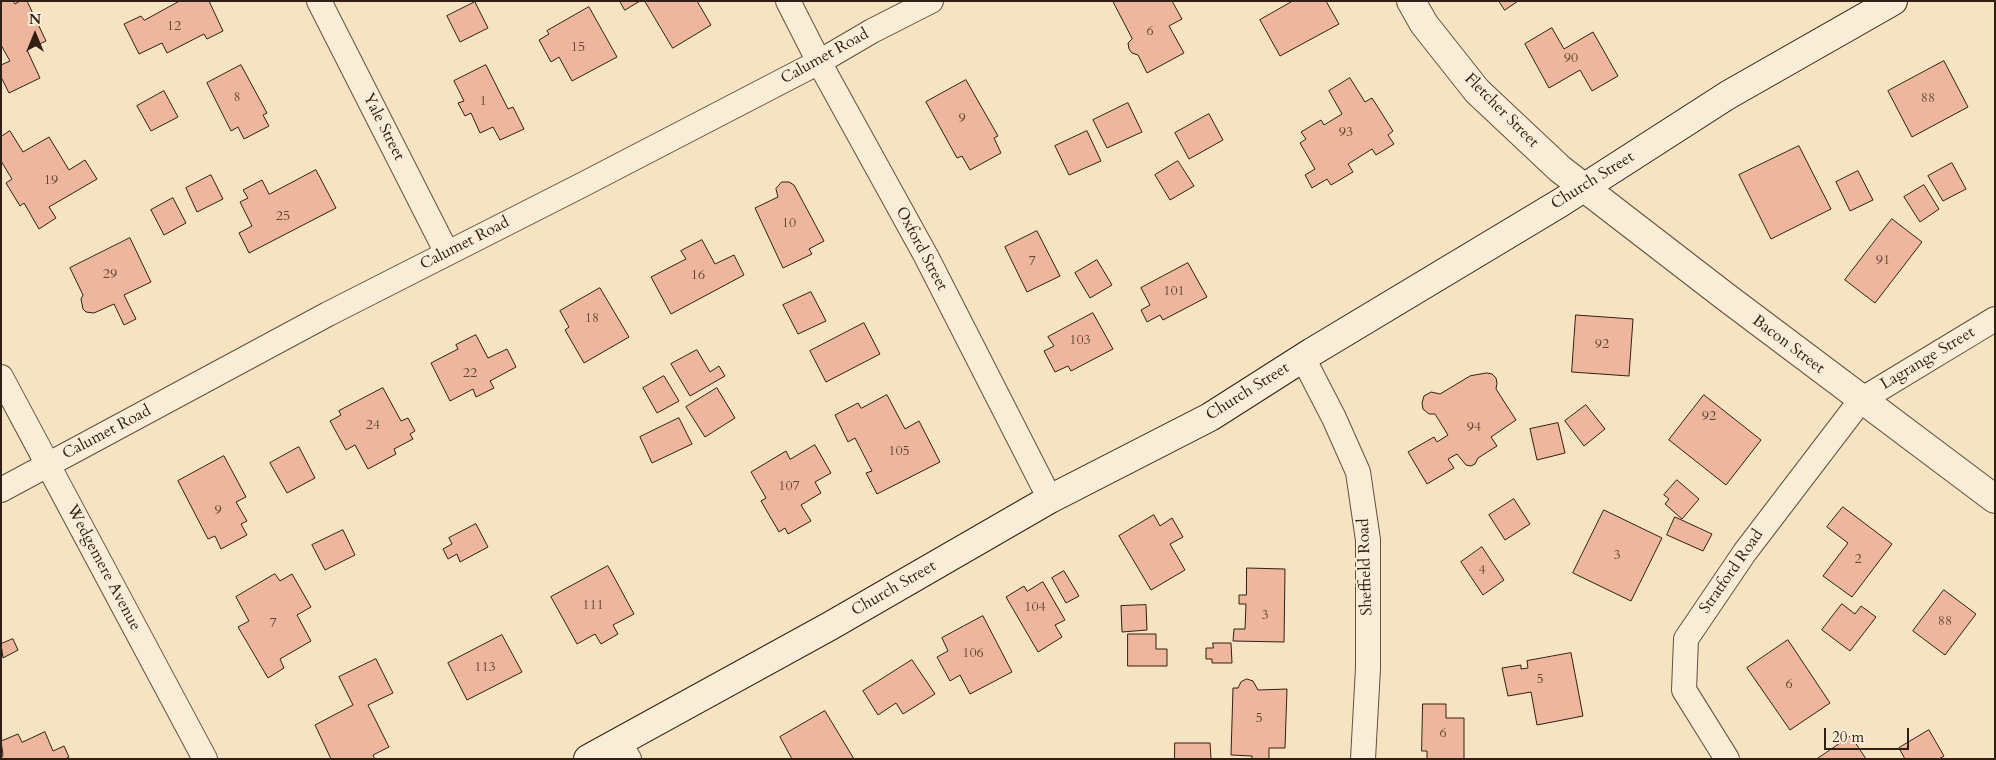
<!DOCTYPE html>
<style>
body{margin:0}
#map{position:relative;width:1996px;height:760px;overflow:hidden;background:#f6e3c1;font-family:Cardo,serif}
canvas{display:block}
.frame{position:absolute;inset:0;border:2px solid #302013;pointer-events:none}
.north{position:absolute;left:10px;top:10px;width:50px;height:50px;-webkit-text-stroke:4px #f9edd7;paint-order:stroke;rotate:0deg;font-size:14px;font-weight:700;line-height:20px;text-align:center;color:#302013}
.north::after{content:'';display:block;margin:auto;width:18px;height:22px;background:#302013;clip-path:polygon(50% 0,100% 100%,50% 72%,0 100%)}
.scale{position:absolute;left:1824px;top:728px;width:85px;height:22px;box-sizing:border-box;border:2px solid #302013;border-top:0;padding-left:6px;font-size:15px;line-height:18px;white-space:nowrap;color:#302013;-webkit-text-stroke:4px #f9edd7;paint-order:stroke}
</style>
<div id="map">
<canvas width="1996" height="760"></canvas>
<div class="frame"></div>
<div class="north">N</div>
<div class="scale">20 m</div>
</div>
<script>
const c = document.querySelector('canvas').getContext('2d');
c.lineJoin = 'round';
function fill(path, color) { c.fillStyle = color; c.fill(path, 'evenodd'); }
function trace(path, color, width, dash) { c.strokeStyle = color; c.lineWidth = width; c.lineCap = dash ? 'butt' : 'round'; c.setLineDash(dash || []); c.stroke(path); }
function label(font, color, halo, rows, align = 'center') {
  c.font = font + ' Cardo,serif'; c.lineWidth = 4; c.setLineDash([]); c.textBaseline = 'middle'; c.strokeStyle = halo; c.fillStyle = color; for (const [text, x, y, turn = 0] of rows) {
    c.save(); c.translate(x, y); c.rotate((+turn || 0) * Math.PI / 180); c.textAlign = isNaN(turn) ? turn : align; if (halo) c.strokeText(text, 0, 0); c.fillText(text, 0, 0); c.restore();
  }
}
const building = new Path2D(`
 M1 1H13L15 4 20 1H27L46 41 27 50 40 78 9 93 1 77V65L10 61 1 45Z
 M180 1H209L223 31 207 39 204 34 167 53 162 43 139 54 124 24 141 16 144 20Z
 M620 1H640L625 10Z
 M645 1H697L711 25 673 48Z
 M1113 1H1172L1182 19 1169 26 1184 53 1147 73 1138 55 1132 53 1129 49 1128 43 1132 39Z
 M1293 1H1326L1339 24 1280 56 1260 20Z
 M1499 1H1518L1505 10Z
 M475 2 488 28 460 42 447 16Z
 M589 7 617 57 572 81 559 57 551 62 539 40 549 34 547 31Z
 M1552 28 1564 49 1593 32 1618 76 1592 91 1580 70 1549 88 1525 44Z
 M1944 61 1968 107 1912 137 1888 91Z
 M241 65 267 113 263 115 269 126 244 139 238 127 231 131 207 83Z
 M486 65 508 109 513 107 524 129 500 140 493 127 480 133 471 113 465 116 458 103 464 101 454 81Z
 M1350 78 1365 102 1372 98 1393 131 1388 135 1394 144 1376 155 1372 149 1348 164 1353 172 1331 185 1327 179 1312 188 1305 175 1315 169 1300 143 1306 139 1301 132 1321 120 1324 125 1342 114 1329 91Z
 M966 80 998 136 994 138 1001 153 970 170 962 156 957 158 926 102Z
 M164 91 178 117 151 131 137 106Z
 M1128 103 1142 132 1107 148 1093 120Z
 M1209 114 1223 140 1189 159 1175 133Z
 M10 131 23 152 49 137 69 170 85 160 97 179 49 207 56 218 39 229 24 203 20 206 6 183 12 179 1 161V137Z
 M1087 131 1101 161 1069 175 1055 146Z
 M1799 146 1831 209 1771 239 1739 175Z
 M1178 161 1194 186 1170 200 1155 175Z
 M1952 163 1966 189 1943 201 1928 176Z
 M316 170 336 208 249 253 239 233 252 226 240 202 248 198 243 190 262 180 269 194Z
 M1858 171 1873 200 1850 211 1836 182Z
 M211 175 223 199 197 212 186 188Z
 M782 182H789L794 185 824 241 809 249 812 254 783 268 755 208 778 197 776 189Z
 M1924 185 1939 209 1920 222 1904 197Z
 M173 198 186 223 164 235 151 210Z
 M1892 219 1922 242 1875 303 1845 280Z
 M1037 231 1060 276 1027 292 1005 247Z
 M130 238 151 282 124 295 136 319 124 325 114 304 94 313 86 312 83 309 81 299 83 295 70 268Z
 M702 240 715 264 734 255 744 275 671 314 651 277 686 259 681 251Z
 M1097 260 1112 285 1090 298 1075 273Z
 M1188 263 1207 297 1163 320 1160 315 1147 322 1141 310 1150 305 1141 288Z
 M600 288 629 337 584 363 565 330 569 327 560 311Z
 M811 292 826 321 798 334 783 305Z
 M1093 313 1113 349 1071 371 1068 366 1055 372 1044 351 1054 346 1048 337Z
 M1576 315 1633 319 1629 376 1572 372Z
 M864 323 880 354 826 382 810 351Z
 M476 335 488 358 507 349 516 367 490 381 494 388 476 397 473 389 450 401 431 363 458 349 456 345Z
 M697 350 710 372 719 366 725 376 690 396 671 364Z
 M1487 373 1492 374 1496 378 1497 383 1496 389 1516 420 1491 437 1497 446 1478 458 1475 464 1471 466 1466 465 1457 454 1448 459 1454 468 1427 484 1408 452 1434 437 1437 442 1448 435 1435 414H1429L1423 409 1422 403 1424 396 1431 392 1440 394 1470 376Z
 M664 376 679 401 657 413 643 388Z
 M383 388 401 421 408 418 415 431 410 434 413 439 394 449 396 454 368 469 355 445 346 450 330 421 341 415 339 411Z
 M717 388 735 418 705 437 686 407Z
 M887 395 905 429 919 421 940 462 877 494 866 473 872 471 855 438 848 442 835 415 858 403 861 408Z
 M1704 395 1761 440 1726 485 1669 440Z
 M1586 405 1605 429 1584 446 1565 421Z
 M679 418 692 444 652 463 640 437Z
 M1558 423 1565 453 1537 460 1530 429Z
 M815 445 831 473 815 482 821 493 801 505 811 521 788 534 785 528 779 532 761 501 766 498 751 472 786 451 790 459Z
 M299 447 315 478 287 493 270 463Z
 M224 456 246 497 236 502 247 521 241 524 247 535 221 549 215 536 208 539 178 481Z
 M1677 480 1699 499 1682 519 1665 504 1669 499 1664 495Z
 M1514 499 1530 524 1505 540 1489 515Z
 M1843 507 1892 544 1852 597 1823 576 1848 543 1827 527Z
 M1604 510 1662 538 1631 601 1573 573Z
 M1154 515 1160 526 1172 518 1183 537 1170 544 1185 570 1151 590 1119 536Z
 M1675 517 1712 534 1703 551 1667 535Z
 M476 524 488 547 460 562 457 554 448 559 443 549 452 544 449 538Z
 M343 530 355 555 325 570 312 545Z
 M1482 547 1504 580 1483 595 1461 562Z
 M608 566 634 614 613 625 618 634 601 644 595 634 577 644 551 597Z
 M1247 568 1285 569 1284 642 1233 641 1234 629H1245L1246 604H1239V595H1246Z
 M1064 571 1079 596 1066 603 1052 578Z
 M275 574 280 581 292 574 311 607 297 615 311 641 280 659 284 668 268 678 238 627 249 621 236 597Z
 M1043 582 1065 620 1055 625 1062 637 1038 652 1006 597 1024 586 1027 591Z
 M1944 590 1976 614 1945 655 1913 631Z
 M1842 604 1855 614 1861 606 1876 617 1850 651 1822 630Z
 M1146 605 1147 630 1122 632 1121 606Z
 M983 616 1012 672 970 694 960 675 950 681 937 657 948 651 942 638Z
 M1128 634H1156V649H1167V666H1128Z
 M502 635 522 672 467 700 448 663Z
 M13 639 18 650 3 658 1 644Z
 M1788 640 1830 703 1790 730 1747 668Z
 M1213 643H1231L1232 663H1212V659H1206V648H1213Z
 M1571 653 1583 716 1537 725 1531 692 1508 696 1502 668 1521 665V669L1528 668 1527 661Z
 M376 659 393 693 368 705 389 747 373 755 375 759H331L315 725 353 705 339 677Z
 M912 660 935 694 903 714 896 703 878 715 863 691Z
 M1247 679 1253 681 1258 690 1287 689 1285 748H1269V759H1252V756L1231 755 1233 688H1238L1241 682Z
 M1423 704H1446V718H1464V759H1427V751H1422Z
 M825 711 854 759H792L780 737Z
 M1929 730 1944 756 1939 759H1905L1899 748Z
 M45 732 53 751 64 746 69 757 65 759H1L3 755 1 741 18 734 22 742Z
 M1851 736 1866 759H1817Z
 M1175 743H1210L1211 759H1175Z`);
fill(building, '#eeb69d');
trace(building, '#302013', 1);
const minor = new Path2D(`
 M319 1 447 253
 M788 1 819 62 926 256 1050 499
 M1303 358 1334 418 1358 472 1368 540V668L1363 759
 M1 377 205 759
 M1 490 328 314 582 185 819 62 872 31 931 1
 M619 741 629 759
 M1727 759 1684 690 1686 639 1745 552 1861 400 1995 319`);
const tertiary = new Path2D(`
 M1411 1 1424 24 1477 91 1560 169 1726 297 1995 499`);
const secondary = new Path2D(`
 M588 759 830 626 1050 499 1210 417 1312 352 1560 203 1728 95 1893 1`);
trace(minor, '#62513e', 26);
trace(tertiary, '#62513e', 30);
trace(secondary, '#302013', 30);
trace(minor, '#f9edd7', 24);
trace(tertiary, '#f9edd7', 28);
trace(secondary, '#f9edd7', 28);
label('14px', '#604636', null, [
 ["12",174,27],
 ["6",1150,32],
 ["15",578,48],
 ["90",1571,59],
 ["8",237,98],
 ["88",1928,99],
 ["1",483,102],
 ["9",962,119],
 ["93",1346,133],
 ["19",51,181],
 ["25",283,217],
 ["10",789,224],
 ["91",1883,261],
 ["7",1032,262],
 ["29",110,275],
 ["16",698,276],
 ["101",1174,292],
 ["18",592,319],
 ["103",1080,341],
 ["92",1602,345],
 ["22",470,374],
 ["92",1709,417],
 ["24",373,426],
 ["94",1474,428],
 ["105",899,452],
 ["107",789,487],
 ["9",218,511],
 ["3",1617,556],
 ["2",1858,560],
 ["4",1482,571],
 ["111",593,606],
 ["104",1035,608],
 ["3",1265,616],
 ["88",1945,622],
 ["7",273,624],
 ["106",973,654],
 ["113",485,668],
 ["5",1540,680],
 ["6",1789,685],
 ["5",1259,719],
 ["6",1443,734]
]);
label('16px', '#302013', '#f9edd7', [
 ["Calumet Road",825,57,-29],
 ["Fletcher Street",1501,111,45],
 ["Yale Street",383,127,63],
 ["Church Street",1593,181,-32],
 ["Calumet Road",465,244,-27],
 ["Oxford Street",921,249,62],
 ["Bacon Street",1788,345,37],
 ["Lagrange Street",1928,359,-31],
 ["Church Street",1248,392,-32],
 ["Calumet Road",107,433,-28],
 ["Sheffield Road",1366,567,-92],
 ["Wedgemere Avenue",103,568,62],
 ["Stratford Road",1732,572,-55],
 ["Church Street",894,589,-30]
]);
</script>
